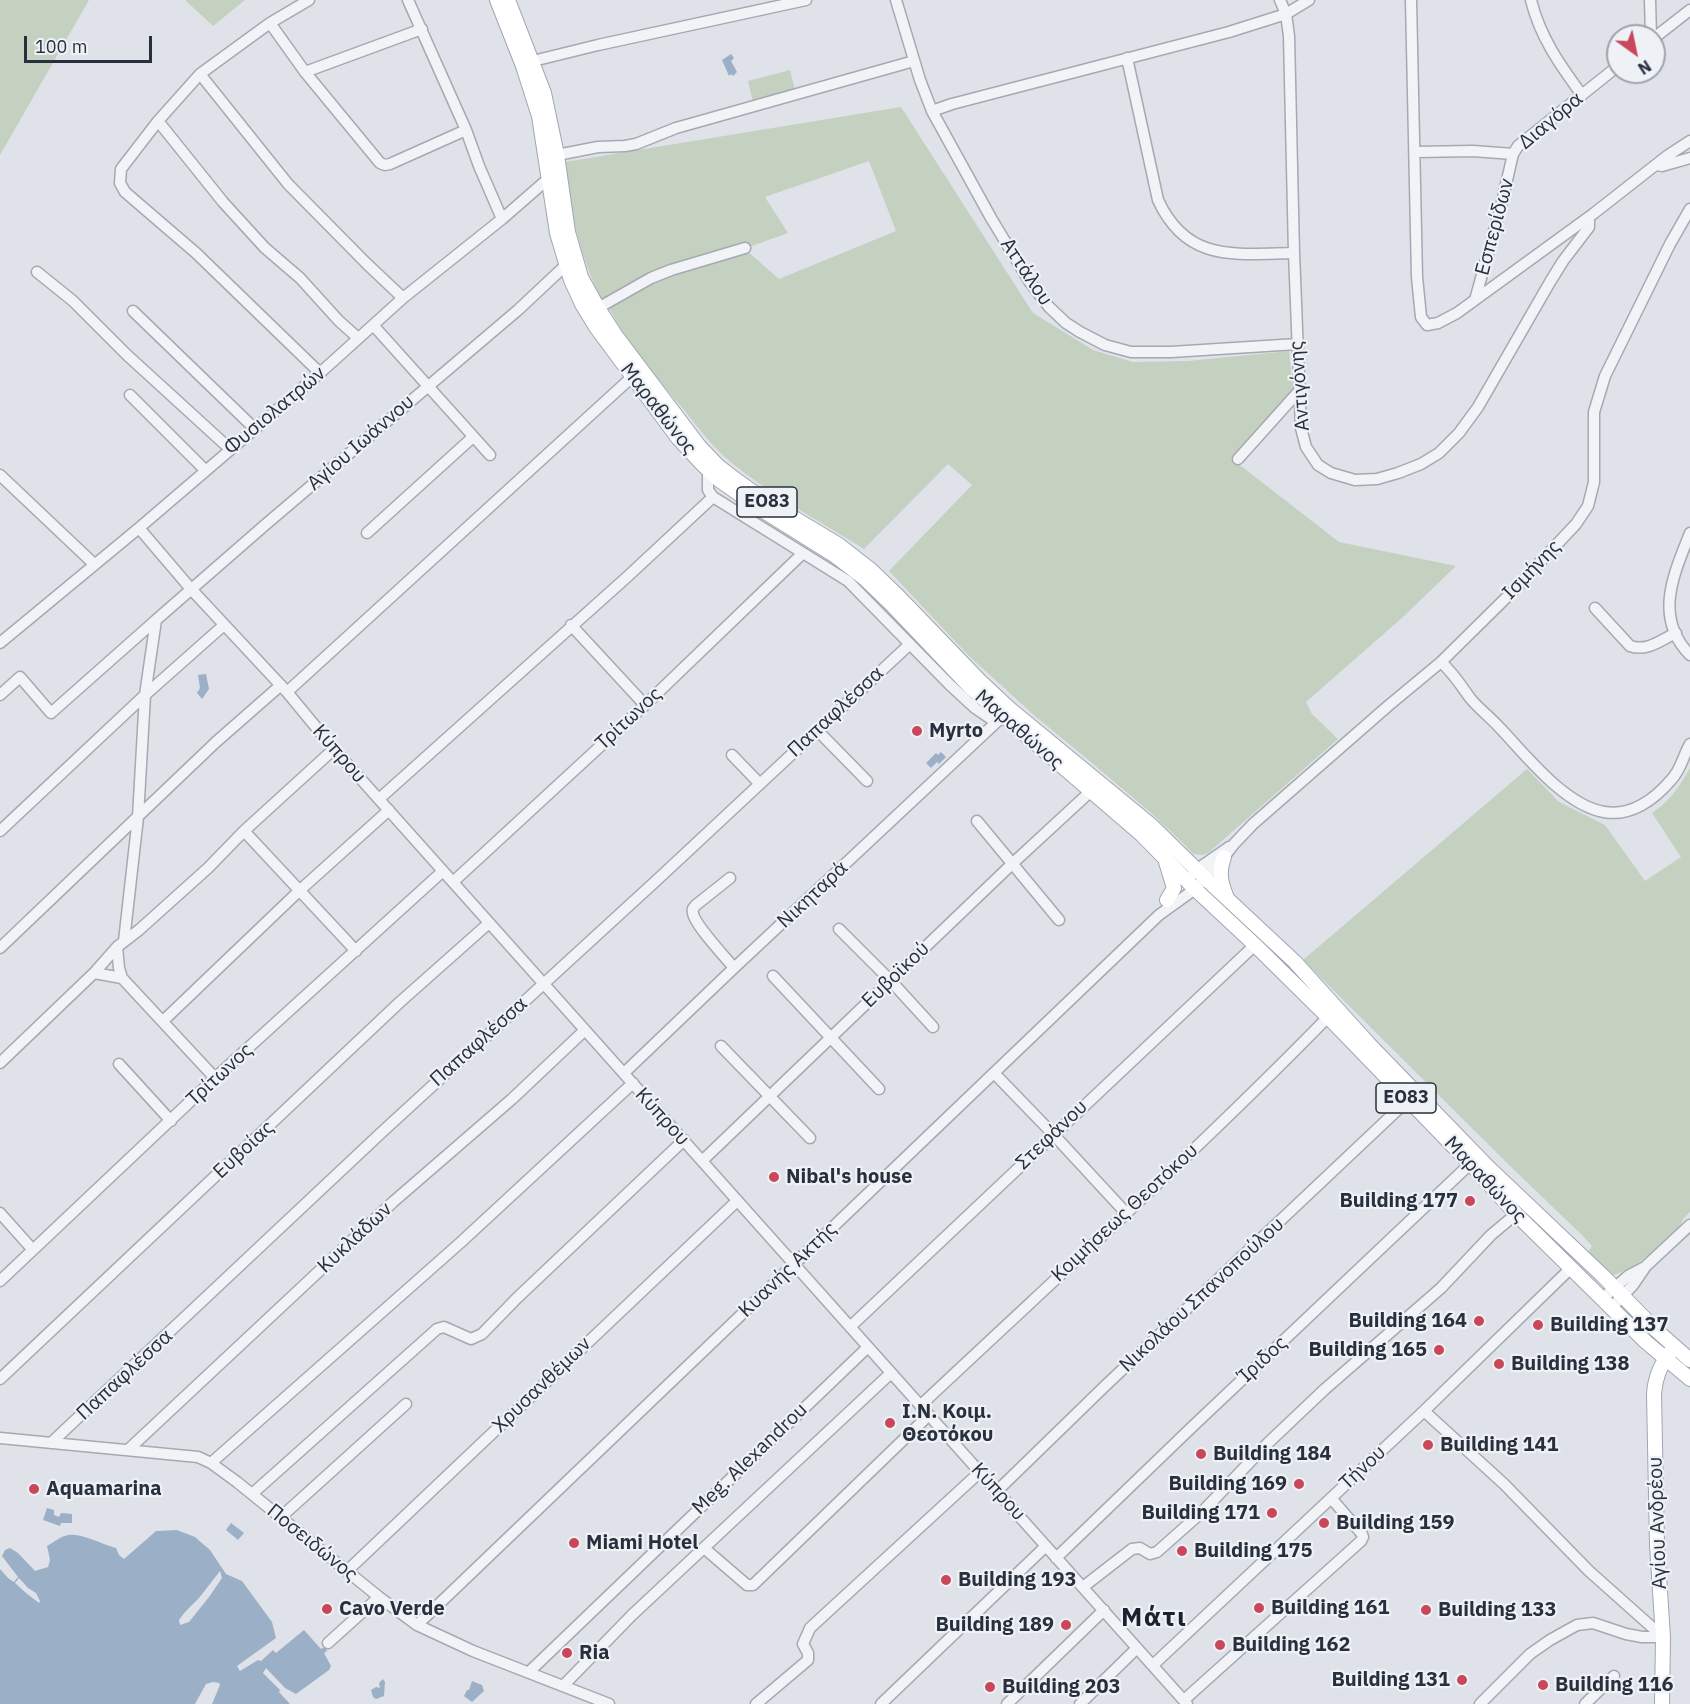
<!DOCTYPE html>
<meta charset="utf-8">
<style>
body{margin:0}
#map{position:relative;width:1690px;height:1704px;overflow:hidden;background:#dfe2e8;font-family:"IBM Plex Sans",sans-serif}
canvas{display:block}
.north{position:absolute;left:1606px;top:24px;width:60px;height:60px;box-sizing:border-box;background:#eef1f5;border:2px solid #9fa4ac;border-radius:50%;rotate:147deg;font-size:16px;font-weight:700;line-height:24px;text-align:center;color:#28303e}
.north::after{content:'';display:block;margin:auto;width:21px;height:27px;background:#c9475a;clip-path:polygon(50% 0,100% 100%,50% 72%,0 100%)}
.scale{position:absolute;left:24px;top:36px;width:128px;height:27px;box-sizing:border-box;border:3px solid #28303e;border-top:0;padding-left:8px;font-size:18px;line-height:21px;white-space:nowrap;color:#28303e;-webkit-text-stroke:4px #eef1f5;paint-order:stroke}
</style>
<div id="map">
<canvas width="1690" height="1704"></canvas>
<div class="north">N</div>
<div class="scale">100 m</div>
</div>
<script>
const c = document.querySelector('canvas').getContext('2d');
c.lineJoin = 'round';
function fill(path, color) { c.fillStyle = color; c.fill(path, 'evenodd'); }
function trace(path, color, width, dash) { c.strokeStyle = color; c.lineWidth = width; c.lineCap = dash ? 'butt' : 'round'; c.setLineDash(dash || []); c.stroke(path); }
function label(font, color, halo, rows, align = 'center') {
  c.font = font + ' "IBM Plex Sans",sans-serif'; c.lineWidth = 4.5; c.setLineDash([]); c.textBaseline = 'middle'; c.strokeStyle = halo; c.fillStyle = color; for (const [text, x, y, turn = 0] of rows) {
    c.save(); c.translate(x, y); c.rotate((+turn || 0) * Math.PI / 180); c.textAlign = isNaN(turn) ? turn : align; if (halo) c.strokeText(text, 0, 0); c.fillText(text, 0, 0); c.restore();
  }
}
fill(new Path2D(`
 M0 0H89L0 155Z
 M185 0H245L213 26Z
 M790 70 795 90 753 102 748 81Z
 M901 107 1033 313 1093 350 1133 362 1188 361 1289 351 1293 390 1232 459 1339 542 1456 566 1403 617 1306 702 1312 714 1338 739 1208 853 1202 855 1193 854 1184 844 1151 813 1086 758 1035 716 991 676 971 658 889 571 972 485 948 464 864 549C818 520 768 494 726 458 710 444 697 426 684 410 657 378 627 344 608 306L611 303 653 279 672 271 746 250 779 279 896 231 869 161 765 197 788 233 749 247 746 245 671 267 650 276 603 302C578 254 572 215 565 162Z
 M1690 768V1212L1683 1219 1677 1233 1633 1267 1612 1276 1588 1252 1592 1246 1583 1236 1510 1166 1303 960 1527 769 1559 802 1605 825 1645 881 1681 857 1652 813C1671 800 1679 787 1690 768Z
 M1622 1304 1667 1349 1663 1350 1619 1307Z`), '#c4d1c0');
fill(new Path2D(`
 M731 54 734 58 731 61 737 72 733 76 731 74 729 76 722 60Z
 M206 674 209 689 202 699 197 693 200 688 198 675Z
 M941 752 946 757 939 764 937 762 931 768 926 763 936 753 938 755Z
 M47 1508 54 1510V1515L59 1517 61 1513 72 1514V1523H61L60 1526 43 1520Z
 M231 1523 244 1533 238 1540 226 1530Z
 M177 1530 195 1537 210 1550 226 1574 242 1581 272 1622 276 1638 237 1666 240 1671 258 1660 261 1661 273 1650 276 1653 304 1630 321 1649 325 1647 327 1651 324 1653 331 1666 329 1670 296 1694 285 1688 266 1668 263 1673 280 1690 279 1692 290 1704H212L220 1685 219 1683 213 1682 206 1684 195 1704H0V1569L8 1578 14 1582 18 1577 2 1556 5 1550 10 1548 18 1553 35 1571 48 1567 50 1560 47 1546C54 1542 61 1536 69 1535 82 1533 103 1545 116 1548L119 1555 124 1559 156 1531Z
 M383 1679 385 1682 384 1696 376 1699 373 1697 371 1690 376 1687 380 1688 379 1683Z
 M472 1681 482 1685 484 1691 472 1702 464 1696 467 1690H469Z`), '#9bb0c7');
fill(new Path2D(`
 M220 1571 222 1578 209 1597 189 1622 180 1625 179 1620 185 1612 199 1598Z
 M19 1578 28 1588 36 1593 40 1601 39 1603 26 1593 15 1583Z`), '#dfe2e8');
const minor = new Path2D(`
 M309 0 270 23 200 74 158 121 121 169 120 183 125 192 196 253 320 373
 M408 0 466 130 479 166 502 219
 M896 0 920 80 932 111 991 218 1029 281 1049 307 1066 323 1080 332 1105 345 1131 352H1171L1297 344
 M1280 0 1286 14 1289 36 1294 253 1301 428 1306 447 1318 465 1331 473 1355 480 1377 479 1398 473 1421 464 1439 453 1459 433 1478 407 1550 282 1563 261 1589 227V217
 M1411 0 1417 277 1421 317 1427 325 1438 323 1457 313 1593 214 1667 156 1690 141
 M1531 0C1540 37 1560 65 1582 95
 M1650 0 1651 36
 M270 23 305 72 380 163 385 165 390 164 466 130
 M1654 38 1690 10
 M1127 58 1158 200C1187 263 1235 254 1294 253
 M533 61 598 45 806 0
 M305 72 422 29
 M200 74 288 184 367 264 403 298
 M932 111 952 104 1229 32 1286 14 1309 0
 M158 121 223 202 265 248 300 278 339 321 358 338
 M1415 152 1473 151 1513 154
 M557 155 598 147 625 146 636 144 676 128 914 61
 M1657 165 1662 166 1690 158
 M37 272 73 301 127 355 230 449
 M1475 300 1502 202 1513 154 1518 146 1618 66
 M598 308 651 278 671 270 745 248
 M133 311 254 428
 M373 325 490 455
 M130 395 205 470
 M1238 459 1299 391
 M708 470V490L713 497 848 581 950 685 975 708 991 719 1002 716
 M0 475 94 564
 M139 528 191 589 287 692 334 749 1187 1704
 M367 533 473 437
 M1690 533C1674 574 1653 617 1690 655
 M1595 608 1630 646C1647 652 1661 640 1676 633
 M571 625 645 705
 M0 643 139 528 320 373 403 298 502 219 549 178
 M1441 662C1454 674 1460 684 1470 698 1478 708 1490 717 1499 727 1526 755 1564 805 1604 812 1631 817 1655 799 1671 780 1681 770 1683 756 1690 744
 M287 692 632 377
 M0 695 20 677 51 713 156 620
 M817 730 867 781
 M732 755 759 783
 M379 799 627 577 713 497
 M977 821 1059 920
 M0 831 145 695 224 625
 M244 831 356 951
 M1193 874 1203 865 1229 847
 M730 878 696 905C693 908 692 909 693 913 694 924 726 958 734 968
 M453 882 645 705 802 554
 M839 929 890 980 933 1027
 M124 941 138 817 145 695 156 620 265 525 518 310 566 265
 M117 947 119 968 122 978 215 1078
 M0 948 216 742 281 685
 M94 973 122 978
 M773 976 879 1089
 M163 1021 299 891 389 810
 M721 1046 810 1138
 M0 1063 94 973 117 947 139 930 208 868 244 831 334 749
 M119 1064 171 1121
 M624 1073 734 968 1003 716
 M994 1073 1053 1134 1126 1213
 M702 1161 1012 864 1091 791
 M0 1213 33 1250
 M0 1281 215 1078 443 871
 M1603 1298 1628 1276 1643 1268
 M1612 1307 1633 1285 1646 1266 1690 1225
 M850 1327 1255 945
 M0 1379 400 1002 489 923
 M921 1405C1057 1277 1197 1151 1328 1017
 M1424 1411 1504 1484 1589 1571 1663 1637
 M0 1438 198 1457 211 1463 237 1482 379 1597 417 1625 473 1651 609 1704
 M51 1443 382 1132 658 879 910 644
 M129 1449 393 1202 512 1099 585 1030
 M211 1463 460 1243 633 1083
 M997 1491 1105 1386 1408 1100
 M252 1494 437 1329 444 1327 471 1339 482 1334 517 1298 684 1140
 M281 1517 406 1404
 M704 1548 747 1585H753L929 1415
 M1056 1558 1191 1428 1470 1164
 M347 1571 737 1201
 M1083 1587 1132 1549 1140 1548 1150 1554 1157 1552 1202 1512 1268 1443 1325 1389 1441 1288 1491 1235 1516 1214
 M417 1625 1159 915 1195 889 1224 857 1234 844 1253 824 1388 706 1441 662 1512 592 1576 524 1588 506 1594 482V412L1605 376 1670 244 1690 209
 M328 1643 379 1597
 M1153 1665 1424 1411 1571 1268
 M529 1672 868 1347
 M563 1686 632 1615 891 1373
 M1184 1700 1361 1541 1363 1537 1362 1534 1331 1498
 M756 1704 808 1660V1653L803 1644 810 1628 980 1472
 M881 1704 1046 1546
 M1007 1704 1104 1610
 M1080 1704 1137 1648
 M1480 1704 1530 1654 1550 1640 1577 1625 1593 1623 1626 1634 1642 1637H1663
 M1585 1704 1614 1676`);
const major = new Path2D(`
 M497 0 523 66 539 116 557 233 571 280 582 304 596 327 678 438 703 465 719 480 762 510 834 555 864 578 891 604 971 688 1142 835 1195 889 1255 945 1328 1017 1480 1174 1516 1214 1646 1342 1690 1379
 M508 0 544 93 557 155 568 232 581 277 598 308 616 336 699 446 718 466 739 482 766 501 839 545 871 570 899 597 980 681 1011 710 1152 826 1205 878 1295 962 1368 1043 1488 1167 1603 1276 1656 1330 1690 1360
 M1224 857C1218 873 1221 883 1227 898
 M1166 862 1174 888 1167 900
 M1662 1704 1663 1637 1657 1545 1654 1394C1655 1379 1660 1365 1670 1353`);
trace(minor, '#a4a9b2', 13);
trace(major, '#9fa6b3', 16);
trace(minor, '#f1f3f6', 10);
trace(major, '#fff', 14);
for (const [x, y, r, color] of [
 [917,731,6,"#c9475a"],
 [774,1177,6,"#c9475a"],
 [1470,1201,6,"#c9475a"],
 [1479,1321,6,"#c9475a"],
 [1538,1325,6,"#c9475a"],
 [1439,1350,6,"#c9475a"],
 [1499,1364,6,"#c9475a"],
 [890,1423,6,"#c9475a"],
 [1428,1445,6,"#c9475a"],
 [1201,1454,6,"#c9475a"],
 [1299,1484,6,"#c9475a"],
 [34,1489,6,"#c9475a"],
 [1272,1513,6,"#c9475a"],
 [1324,1523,6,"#c9475a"],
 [574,1543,6,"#c9475a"],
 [1182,1551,6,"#c9475a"],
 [946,1580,6,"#c9475a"],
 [1259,1608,6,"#c9475a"],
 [327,1609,6,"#c9475a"],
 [1426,1610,6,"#c9475a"],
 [1066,1625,6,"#c9475a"],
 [1220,1645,6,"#c9475a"],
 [567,1653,6,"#c9475a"],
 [1462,1680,6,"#c9475a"],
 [1543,1685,6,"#c9475a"],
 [990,1687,6,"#c9475a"]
]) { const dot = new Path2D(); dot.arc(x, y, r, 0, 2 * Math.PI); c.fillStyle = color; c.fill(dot); trace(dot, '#eef1f5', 2); }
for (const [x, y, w] of [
 [767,502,60],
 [1406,1098,60]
]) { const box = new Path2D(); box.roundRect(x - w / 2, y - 15, w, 30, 4.5); c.fillStyle = '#eef1f5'; c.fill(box); trace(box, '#28303e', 1.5); }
label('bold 18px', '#28303e', null, [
 ["ΕΟ83",767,502],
 ["ΕΟ83",1406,1098]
]);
label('20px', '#28303e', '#eef1f5', [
 ["Διαγόρα",1551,121,-40],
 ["Εσπερίδων",1495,227,-75],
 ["Αττάλου",1026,272,56],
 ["Αντιγόνης",1300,386,-94],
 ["Μαραθώνος",658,409,52],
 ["Φυσιολατρών",275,411,-40],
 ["Αγίου Ιωάννου",361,443,-41],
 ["Ισμήνης",1532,570,-46],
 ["Παπαφλέσσα",836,712,-43],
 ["Τρίτωνος",629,719,-43],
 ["Μαραθώνος",1019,730,41],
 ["Κύπρου",339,754,49],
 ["Νικηταρά",813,895,-43],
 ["Ευβοϊκού",896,975,-44],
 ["Παπαφλέσσα",479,1042,-42],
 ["Τρίτωνος",220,1075,-43],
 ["Κύπρου",662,1117,48],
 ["Στεφάνου",1052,1135,-44],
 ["Ευβοίας",244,1150,-43],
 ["Μαραθώνος",1485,1180,47],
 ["Κοιμήσεως Θεοτόκου",1125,1213,-43],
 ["Κυκλάδων",355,1238,-43],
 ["Κυανής Ακτής",788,1270,-44],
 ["Νικολάου Σπανοπούλου",1202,1295,-43],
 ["Ίριδος",1263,1360,-43],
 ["Παπαφλέσσα",125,1375,-43],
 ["Χρυσανθέμων",542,1385,-44],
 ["Meg. Alexandrou",750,1459,-44],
 ["Τήνου",1363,1468,-43],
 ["Κύπρου",998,1492,48],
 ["Αγίου Ανδρέου",1658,1523,-92],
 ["Ποσειδώνος",312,1543,39]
]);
label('bold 20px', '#28303e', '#eef1f5', [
 ["Myrto",929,731],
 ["Nibal's house",786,1177],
 ["Building 177",1458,1201,"right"],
 ["Building 164",1467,1321,"right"],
 ["Building 137",1550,1325],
 ["Building 165",1427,1350,"right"],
 ["Building 138",1511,1364],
 ["Ι.Ν. Κοιμ.",902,1412],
 ["Θεοτόκου",902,1435],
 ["Building 141",1440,1445],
 ["Building 184",1213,1454],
 ["Building 169",1287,1484,"right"],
 ["Aquamarina",46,1489],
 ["Building 171",1260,1513,"right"],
 ["Building 159",1336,1523],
 ["Miami Hotel",586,1543],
 ["Building 175",1194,1551],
 ["Building 193",958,1580],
 ["Building 161",1271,1608],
 ["Cavo Verde",339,1609],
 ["Building 133",1438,1610],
 ["Building 189",1054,1625,"right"],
 ["Building 162",1232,1645],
 ["Ria",579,1653],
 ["Building 131",1450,1680,"right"],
 ["Building 116",1555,1685],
 ["Building 203",1002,1687]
], 'left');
c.letterSpacing = '1.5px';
label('bold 26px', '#1b212f', '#eef1f5', [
 ["Μάτι",1154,1618]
]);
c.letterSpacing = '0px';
</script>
